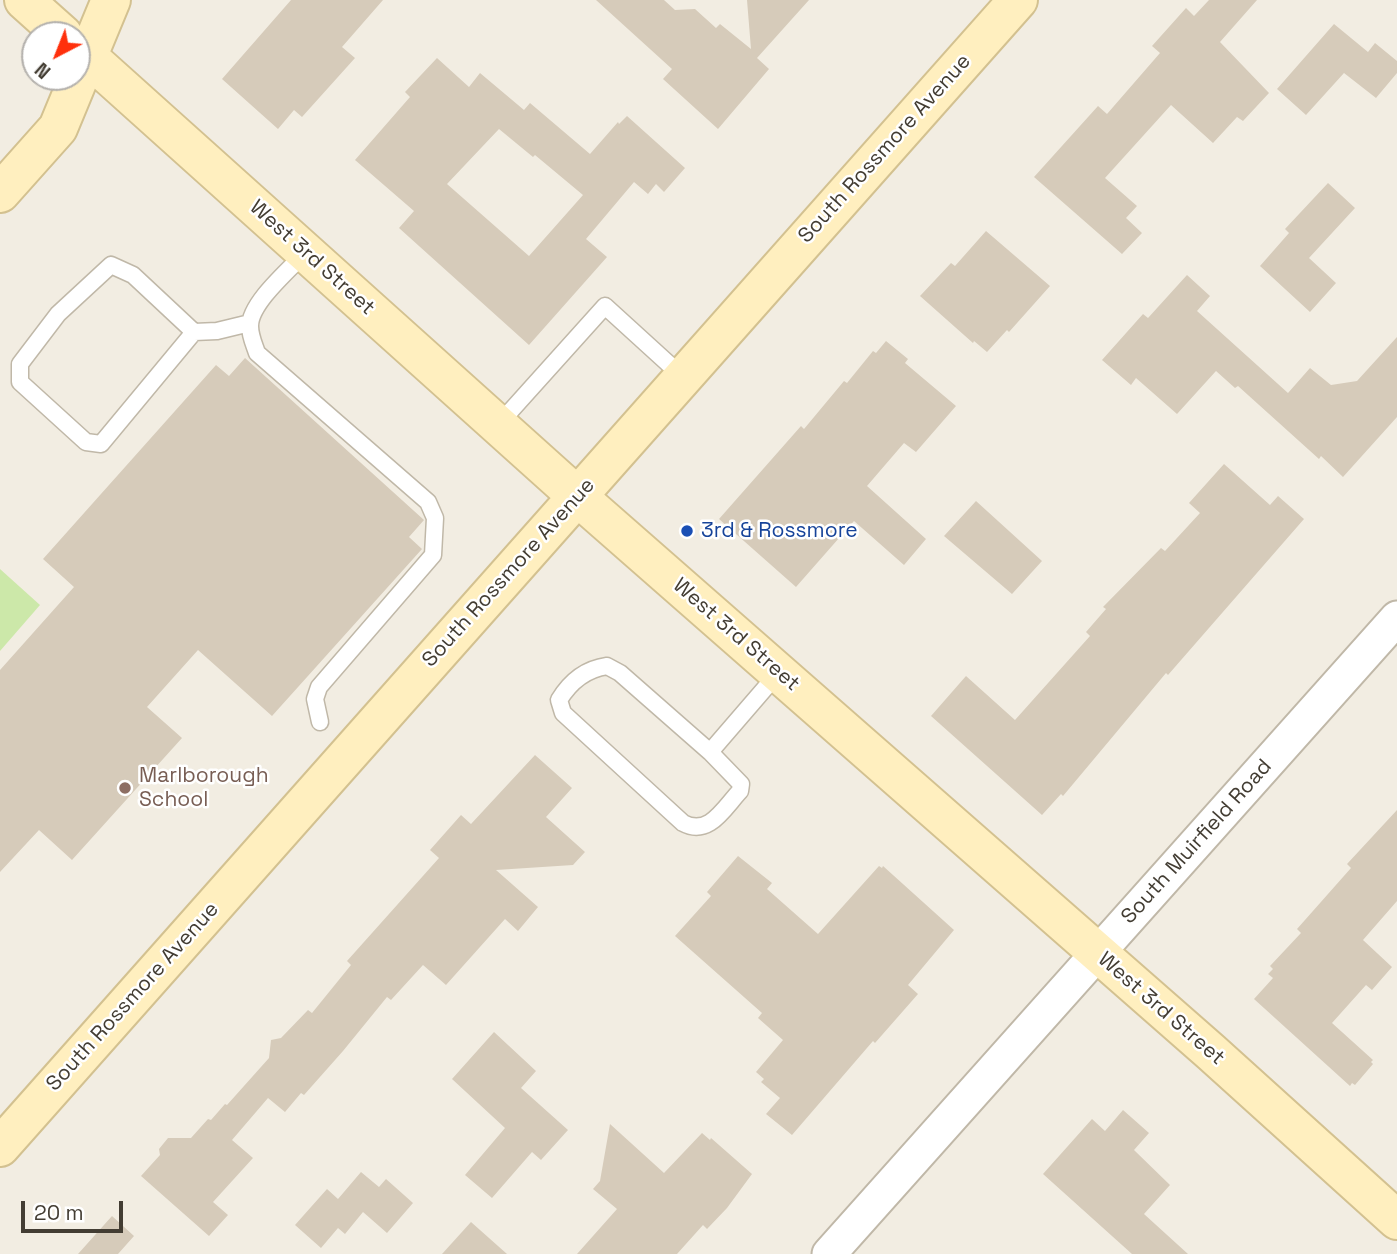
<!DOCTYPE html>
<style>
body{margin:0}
#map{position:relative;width:1397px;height:1254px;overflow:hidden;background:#f2ede2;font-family:"Space Grotesk",sans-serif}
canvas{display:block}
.north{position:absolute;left:21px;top:21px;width:70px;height:70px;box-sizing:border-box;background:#fff;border:2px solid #b4b1ad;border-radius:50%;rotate:222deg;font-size:19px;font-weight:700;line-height:28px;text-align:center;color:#433d33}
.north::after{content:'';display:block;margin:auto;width:24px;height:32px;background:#ff300c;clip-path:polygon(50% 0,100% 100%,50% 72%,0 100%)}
.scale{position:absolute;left:21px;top:1201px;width:102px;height:32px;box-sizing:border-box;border:4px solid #433d33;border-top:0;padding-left:9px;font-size:21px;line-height:24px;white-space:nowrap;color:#433d33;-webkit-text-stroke:5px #fff;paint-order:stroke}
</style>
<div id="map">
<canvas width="1397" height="1254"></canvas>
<div class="north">N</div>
<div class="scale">20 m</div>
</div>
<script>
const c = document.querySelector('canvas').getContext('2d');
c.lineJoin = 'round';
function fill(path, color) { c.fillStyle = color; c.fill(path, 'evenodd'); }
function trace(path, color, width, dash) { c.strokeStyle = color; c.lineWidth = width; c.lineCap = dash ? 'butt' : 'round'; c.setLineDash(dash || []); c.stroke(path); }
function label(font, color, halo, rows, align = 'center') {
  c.font = font + ' "Space Grotesk",sans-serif'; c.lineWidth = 5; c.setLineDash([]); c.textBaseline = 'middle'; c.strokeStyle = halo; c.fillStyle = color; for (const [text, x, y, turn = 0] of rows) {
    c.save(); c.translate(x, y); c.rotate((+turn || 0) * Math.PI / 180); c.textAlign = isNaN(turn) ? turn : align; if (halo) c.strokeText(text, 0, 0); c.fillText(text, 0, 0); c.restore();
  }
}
fill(new Path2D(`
 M0 569 40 605 0 651Z`), '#cce8a9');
fill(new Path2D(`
 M291 0H383L342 47 355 58 302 117 294 110 278 129 222 79Z
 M596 0H664L675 10 695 9 716 28 720 24 751 49 747 0H809L757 58 769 69 718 129 663 79 672 69Z
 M1209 0H1257L1220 42 1269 93 1243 121 1237 117 1213 143 1171 105 1105 178 1137 206 1126 218 1142 233 1122 254 1034 177 1098 106 1107 114 1160 53 1152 46 1186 8 1194 16Z
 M1334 24 1368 52 1375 43 1397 61V73L1376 98 1344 73 1306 115 1277 89Z
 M437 58 469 87 480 73 524 110 530 103 590 154 618 122 619 124 627 116 685 168 664 192 656 184 648 194 634 182 586 239 607 257 529 345 399 228 414 211 355 160 410 97 405 92ZM499 129 533 157 535 155 583 195 529 256 447 184Z
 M1328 183 1355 208 1309 258 1336 283 1310 312 1260 266 1289 233 1285 229Z
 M986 231 1050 286 1009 332 1007 330 987 352 974 341 973 343 920 296 951 263 955 266Z
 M1187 275 1210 296 1197 311 1288 393 1310 368 1331 385 1357 381 1397 337V417L1343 477 1321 456 1319 459 1238 386 1235 388 1216 371 1177 414 1136 378 1131 385 1102 360 1143 314 1148 318Z
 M886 341 908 359 905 363 956 406 916 452 904 443 867 486 926 539 904 565 854 521 796 587 719 519 801 426 804 429 844 381 847 383 873 351 876 353Z
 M245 358 424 520 409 537 422 549 272 716 198 650 147 707 182 738 72 860 39 830 0 872V670L74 587 43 559 216 365 229 376Z
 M1224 464 1270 505 1278 496 1304 519 1168 675 1166 673 1063 796 1061 794 1042 815 931 716 966 676 1015 720 1090 636 1086 632 1106 609 1103 607 1161 548 1165 551 1200 513 1189 503Z
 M976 501 1042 561 1012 594 944 536Z
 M535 755 572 788 546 817 585 852 573 865 496 870 538 907 518 931 505 919 446 985 423 965 391 1000 387 997 343 1051 304 1095 301 1093 285 1112 268 1098 232 1140 253 1158 213 1202 228 1215 209 1236 141 1176 160 1155 159 1149 168 1138H191L208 1119 211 1120 225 1104 227 1105 269 1058 271 1040 281 1038 308 1010 312 1013 351 965 347 961 439 858 430 850 461 815 471 824Z
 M1397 810V901L1363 940 1392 967 1372 990 1366 985 1332 1023 1373 1060 1371 1062 1373 1064 1355 1085 1352 1083 1350 1086 1254 999 1273 978 1268 974 1273 969 1270 966 1301 933 1297 929 1351 868 1347 864Z
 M738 856 772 883 767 889 818 934 879 866 882 868 883 866 954 930 908 985 918 994 875 1043 873 1041 792 1135 766 1114 780 1098 761 1082 764 1079 756 1072 783 1040 758 1018 762 1013 675 936 711 896 707 892Z
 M494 1032 536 1071 521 1088 568 1130 541 1160 532 1152 492 1198 465 1175 505 1128 452 1079Z
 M1123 1110 1149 1133 1134 1150 1170 1185 1144 1214 1188 1254H1132L1043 1174 1092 1119 1105 1131Z
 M610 1124 664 1173 702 1133 710 1140 711 1138 752 1174 727 1208 707 1229 703 1225 677 1254H577L617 1209 593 1189 600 1181Z
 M361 1172 379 1187 386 1179 413 1203 387 1233 363 1212 345 1234 338 1228 321 1248 295 1225 327 1189 338 1199Z
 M112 1216 134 1236 118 1254H78Z
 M471 1222 507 1254H442Z`), '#d6cbba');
const lane = new Path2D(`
 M305 253C289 270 250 303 250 326 250 336 254 344 257 353L428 502 435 518 433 555 319 687 315 699 320 722
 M194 332 101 444 86 442 20 382V364L58 314 111 265 133 275 194 332 217 331 250 323
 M498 425 605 306 683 377
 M607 666 620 673 710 752 741 784 740 791C724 808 709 837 683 823L563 713 559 700C570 682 586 669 607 666Z
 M710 752 779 672`);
const street = new Path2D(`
 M829 1254 1397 618`);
const secondary = new Path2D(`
 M24 0 63 35
 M77 47 578 497 1211 1052 1397 1220
 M0 193 58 128 111 0
 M0 1147 1018 0`);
trace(lane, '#c0b8a8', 19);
trace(street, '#c0b8a8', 37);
trace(secondary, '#d3c190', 42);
trace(lane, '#fff', 16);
trace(street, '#fff', 33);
trace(secondary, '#ffefbf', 38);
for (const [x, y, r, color] of [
 [687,531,7,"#1a4fb4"],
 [125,788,7,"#8d6e63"]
]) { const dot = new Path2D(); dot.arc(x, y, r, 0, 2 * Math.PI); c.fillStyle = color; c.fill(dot); trace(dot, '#fff', 2.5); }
label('21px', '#433d33', '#fff', [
 ["South Rossmore Avenue",885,149,-48],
 ["West 3rd Street",312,258,42],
 ["South Rossmore Avenue",509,573,-48],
 ["West 3rd Street",736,635,41],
 ["South Muirfield Road",1197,842,-48],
 ["South Rossmore Avenue",133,997,-48],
 ["West 3rd Street",1161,1009,41]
]);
label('21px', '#164399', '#fff', [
 ["3rd & Rossmore",701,531]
], 'left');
label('21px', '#785e54', '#fff', [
 ["Marlborough",139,776],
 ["School",139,800]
], 'left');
</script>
